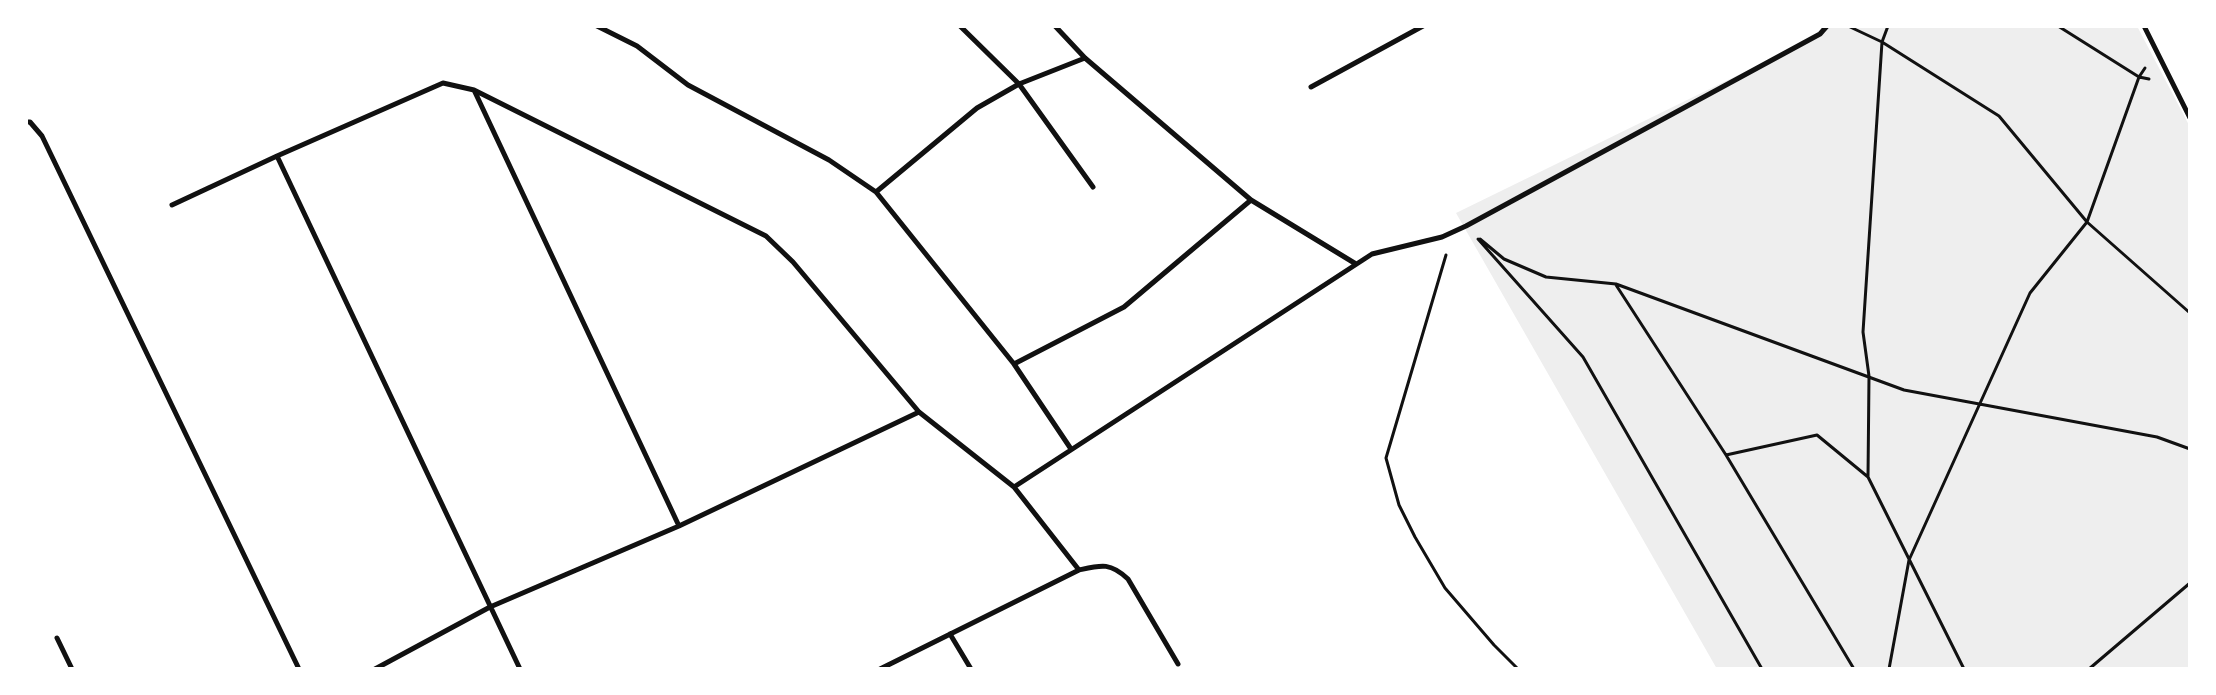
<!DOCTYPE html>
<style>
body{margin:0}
#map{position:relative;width:2216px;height:695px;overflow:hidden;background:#fff;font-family:"Varela Round",sans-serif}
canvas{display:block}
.frame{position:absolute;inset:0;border:28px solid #fff;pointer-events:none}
</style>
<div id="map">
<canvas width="2216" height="695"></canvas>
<div class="frame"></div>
</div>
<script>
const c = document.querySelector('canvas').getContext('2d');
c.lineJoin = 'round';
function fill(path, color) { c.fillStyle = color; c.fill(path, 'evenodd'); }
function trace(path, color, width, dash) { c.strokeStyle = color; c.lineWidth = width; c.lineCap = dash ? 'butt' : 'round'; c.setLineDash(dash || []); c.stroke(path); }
fill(new Path2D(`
 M1829 26H2137L2190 127V669H1717L1456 213 1822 34Z`), '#eee');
trace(new Path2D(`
 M1848 26 1882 42 1863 332 1869 376 1868 477 1964 669
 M1888 26 1882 42 1999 116 2087 222 2190 313
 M2058 26 2139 77 2149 79
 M1478 239 1583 357 1762 669
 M1480 239 1504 259 1546 277 1616 284 1904 390 2157 437 2190 449
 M1446 255 1386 458 1399 505 1415 537 1445 588 1494 645 1518 669
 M1616 285 1726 455 1817 435 1868 477
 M1726 455 1854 669
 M1889 669 1909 560 2030 293 2087 222 2139 77 2145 68
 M2089 669 2190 583`), '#111', 3);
trace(new Path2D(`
 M597 26 637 46 688 85 829 160 876 192 1014 364 1071 449
 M960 26 1019 84 1093 187
 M1055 26 1085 58 1251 200 1356 264
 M2144 26 2190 118
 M1311 87 1423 26
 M474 90 679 526
 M26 122H30L42 136 299 669
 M277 156 520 669
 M876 192 977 108 1019 84 1085 58
 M172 205 277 156 443 83 474 90 766 236 793 262 919 412 1014 487 1079 570C1101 565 1110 562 1128 579L1178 664
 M1014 364 1124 307 1251 200
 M1014 487 1372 254 1442 237 1466 226 1820 34 1827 26
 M950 634 971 669
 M57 638 72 669
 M375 669 490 607 679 526 919 412
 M880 669 1079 570`), '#111', 5);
</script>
